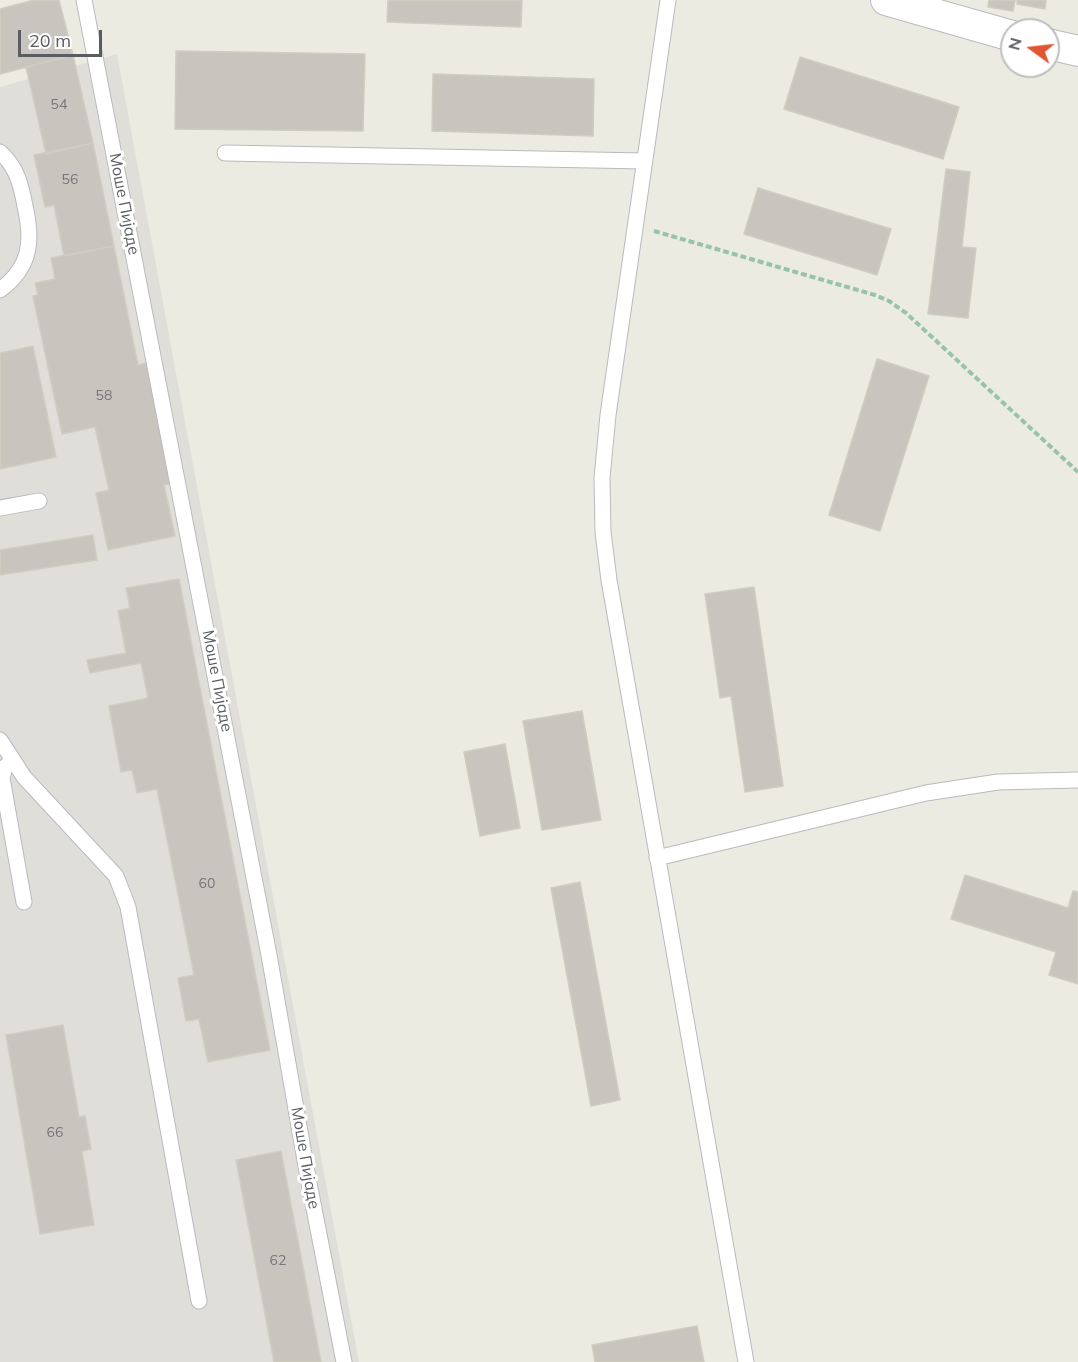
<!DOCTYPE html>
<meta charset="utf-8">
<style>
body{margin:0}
#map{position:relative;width:1078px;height:1362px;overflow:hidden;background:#ecebe1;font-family:Mulish,sans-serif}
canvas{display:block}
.north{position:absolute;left:1000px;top:18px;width:60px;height:60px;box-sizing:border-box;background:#fff;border:2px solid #bdbec0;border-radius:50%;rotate:285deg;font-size:16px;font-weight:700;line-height:24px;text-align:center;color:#5a5c62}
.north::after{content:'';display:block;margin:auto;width:21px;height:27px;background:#e15632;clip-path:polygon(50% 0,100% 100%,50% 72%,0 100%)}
.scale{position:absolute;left:18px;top:30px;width:84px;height:27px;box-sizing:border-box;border:3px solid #5a5c62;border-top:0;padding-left:8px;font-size:18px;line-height:21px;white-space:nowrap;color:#5a5c62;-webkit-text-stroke:4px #fff;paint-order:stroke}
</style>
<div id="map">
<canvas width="1078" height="1362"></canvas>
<div class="north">N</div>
<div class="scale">20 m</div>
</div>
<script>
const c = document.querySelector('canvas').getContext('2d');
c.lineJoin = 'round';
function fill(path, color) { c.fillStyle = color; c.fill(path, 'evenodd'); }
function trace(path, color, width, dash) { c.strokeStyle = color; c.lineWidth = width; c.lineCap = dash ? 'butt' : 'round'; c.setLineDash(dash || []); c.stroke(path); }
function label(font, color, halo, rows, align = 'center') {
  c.font = font + ' Mulish,sans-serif'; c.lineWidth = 6; c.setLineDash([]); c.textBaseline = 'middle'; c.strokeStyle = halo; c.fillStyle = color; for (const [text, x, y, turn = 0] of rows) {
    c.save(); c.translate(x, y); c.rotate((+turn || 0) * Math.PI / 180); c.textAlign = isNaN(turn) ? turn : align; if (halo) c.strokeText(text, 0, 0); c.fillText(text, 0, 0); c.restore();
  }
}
fill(new Path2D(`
 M117 54 359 1362H0V87Z`), '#e0ded9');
const building = new Path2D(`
 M34 0H59L73 55 0 74V9Z
 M388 0H522L521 27 387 22Z
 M989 0H1015L1013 11 988 7Z
 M1017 0H1046L1045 9 1017 4Z
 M176 51 365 54 363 131 175 129Z
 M73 55 93 143 46 154 26 67Z
 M800 57 959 107 943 159 784 109Z
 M433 74 594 79 593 136 432 131Z
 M93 143 114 246 64 256 54 205 45 207 34 155Z
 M946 169 970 172 962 247 976 248 968 318 928 314Z
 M758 188 891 229 877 275 744 234Z
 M114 246 138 365 147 363 173 483 164 485 175 536 108 550 96 493 109 490 95 427 62 434 33 296 38 295 35 283 55 279 51 258Z
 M33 346 56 457 0 469V353Z
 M877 359 929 376 880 531 829 515Z
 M93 535 97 560 0 575V550Z
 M179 579 270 1050 208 1062 199 1019 186 1021 178 978 194 975 157 789 137 793 132 770 121 772 109 706 148 698 141 663 90 673 87 660 126 653 118 611 130 608 126 588Z
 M754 587 783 786 745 792 731 696 720 698 705 594Z
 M582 711 601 820 542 830 523 721Z
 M505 744 520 828 480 836 464 752Z
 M965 875 1068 908 1073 891 1078 892V984L1049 975 1056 952 951 919Z
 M580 882 620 1100 591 1106 551 888Z
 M63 1025 79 1117 85 1116 91 1149 82 1151 94 1225 40 1234 6 1035Z
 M281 1151 321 1362H274L236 1160Z
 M697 1326 704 1362H595L592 1345Z`);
fill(building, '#c8c5bf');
trace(building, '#d0cdc0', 1.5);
const service = new Path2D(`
 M84 0 269 955 309 1183 344 1362
 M668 0 608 415 602 478 603 532 609 580 746 1362
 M0 152C17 167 21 185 25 206 33 241 31 267 0 290
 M225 153 645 161
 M0 508 39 501
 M0 740 24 777 116 876 128 907 199 1301
 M12 761 5 767 2 778 24 902
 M657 858 926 793 998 782 1078 780`);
const minor = new Path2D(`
 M886 0 1012 36
 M1048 44 1078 51`);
trace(service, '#b9bac0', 17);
trace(minor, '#b9bac0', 32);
trace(new Path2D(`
 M654 231 875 295 889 301 906 313 1078 472`), '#98c3aa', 4, [6, 3]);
trace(service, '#fff', 15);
trace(minor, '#fff', 30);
label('14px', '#767679', null, [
 ["54",59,105],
 ["56",70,180],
 ["58",104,396],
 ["60",207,884],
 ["66",55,1133],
 ["62",278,1261]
]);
label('16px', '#5a5c62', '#fff', [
 ["Моше Пијаде",124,204,79],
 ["Моше Пијаде",217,681,79],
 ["Моше Пијаде",305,1158,80]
]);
</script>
